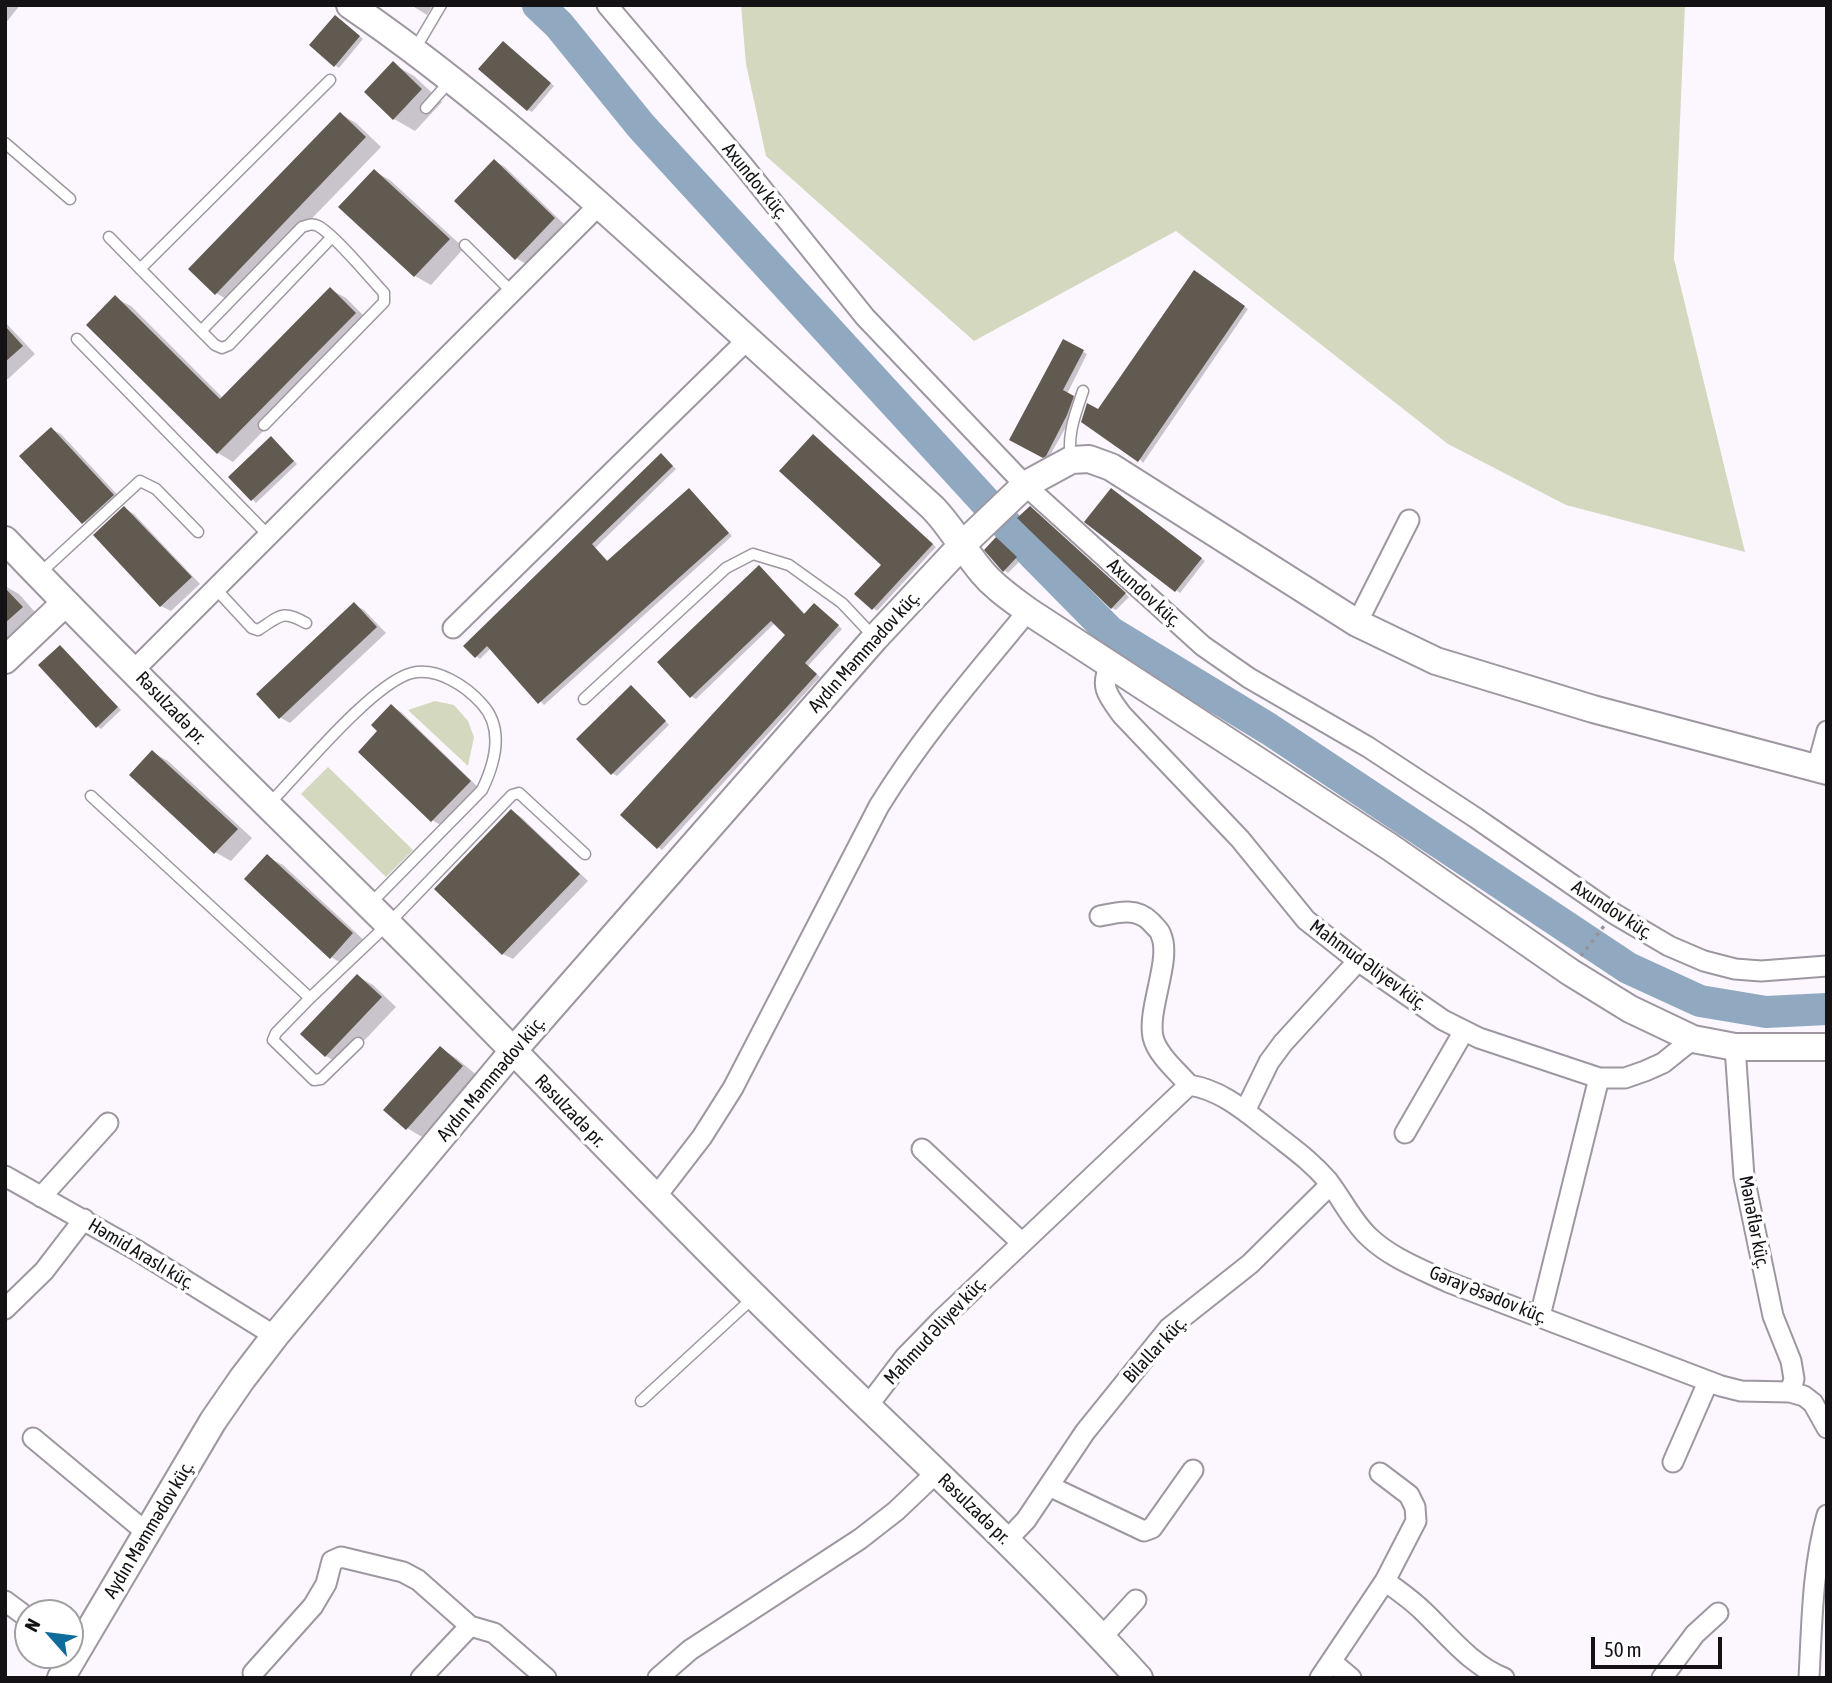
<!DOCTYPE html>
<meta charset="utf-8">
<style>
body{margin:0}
#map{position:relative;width:1832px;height:1683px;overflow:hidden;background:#fcf6fe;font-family:"Asap Condensed",sans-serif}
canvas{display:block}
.frame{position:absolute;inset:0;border:7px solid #151216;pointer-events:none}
.north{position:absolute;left:14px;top:1599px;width:70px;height:70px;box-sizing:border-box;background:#fff;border:2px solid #a1a0a2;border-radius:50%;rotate:298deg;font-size:19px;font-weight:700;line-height:28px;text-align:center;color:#151216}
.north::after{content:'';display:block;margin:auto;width:24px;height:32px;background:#0f6b9b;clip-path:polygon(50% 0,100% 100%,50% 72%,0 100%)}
.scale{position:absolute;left:1591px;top:1637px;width:131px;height:32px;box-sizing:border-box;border:4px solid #151216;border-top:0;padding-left:9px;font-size:21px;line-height:24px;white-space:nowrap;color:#151216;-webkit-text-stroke:5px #fff;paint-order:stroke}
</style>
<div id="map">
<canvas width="1832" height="1683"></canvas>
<div class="frame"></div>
<div class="north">N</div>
<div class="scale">50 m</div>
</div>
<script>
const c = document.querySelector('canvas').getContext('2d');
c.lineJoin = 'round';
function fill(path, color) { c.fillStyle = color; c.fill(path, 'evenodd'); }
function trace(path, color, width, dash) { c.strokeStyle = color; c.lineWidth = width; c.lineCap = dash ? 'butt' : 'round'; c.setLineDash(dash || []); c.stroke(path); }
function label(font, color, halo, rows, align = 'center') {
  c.font = font + ' "Asap Condensed",sans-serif'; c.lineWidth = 7; c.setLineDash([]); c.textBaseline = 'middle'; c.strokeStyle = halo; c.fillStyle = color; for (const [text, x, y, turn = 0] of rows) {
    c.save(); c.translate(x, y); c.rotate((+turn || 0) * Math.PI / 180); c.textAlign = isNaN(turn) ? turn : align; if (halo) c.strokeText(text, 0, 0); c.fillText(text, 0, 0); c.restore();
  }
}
fill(new Path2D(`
 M741 5H1685L1674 259 1745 552 1566 505 1448 444 1176 231 974 341 766 156 746 64Z
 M435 701 454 705 468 721 474 737 468 766 408 710Z
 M328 767 413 850 386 877 301 794Z`), '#d4d8bf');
fill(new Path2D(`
 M5 5H20L5 24Z
 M411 5H433L427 15Z
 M340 19 363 39 339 68 335 65Z
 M507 45 554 86 532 112 528 110Z
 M393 64 414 76 442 102 415 131 394 119Z
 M340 114 356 123 381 147 231 302 216 293Z
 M495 161 505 167 564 224 526 264 516 258Z
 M374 171 390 180 464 248 431 285 415 276 341 207Z
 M1198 275 1248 309 1143 463 1099 411Z
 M330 289 346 298 370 322 233 462 218 453 115 298 131 306 223 398Z
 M5 322 35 354 8 379H5Z
 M1064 341 1087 354 1067 394 1077 400 1071 418 1048 459 1012 439Z
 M51 429 61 434 123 501 94 528 84 522Z
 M271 438 297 464 256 503 231 477Z
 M817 439 936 547 877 611 857 594 884 565Z
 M662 456 676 469 595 548 609 562 693 493 732 536 544 705 491 648 480 659 476 656Z
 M1116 492 1205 561 1180 593 1087 522Z
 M124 508 134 514 200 584 171 611 161 606Z
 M1034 510 1129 597 1116 610 1112 608Z
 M1001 542 1020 561 1008 573 1004 570Z
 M763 570 806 615 815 605 842 629 808 666 820 677 662 850 658 847 787 635 775 623 696 699 691 696Z
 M5 586 19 594 42 620 5 655Z
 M354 604 364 610 386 633 290 723 281 718 259 694Z
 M60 647 121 710 101 729 97 726Z
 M636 690 669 725 617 776 612 773Z
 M391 706 401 712 479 788 442 826 432 820 379 731Z
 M152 752 168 761 252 838 231 861 215 852Z
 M512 811 521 817 588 881 513 959 503 954 436 889Z
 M267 857 283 865 367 943 346 966 331 957Z
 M357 976 373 985 396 1007 341 1065 326 1056 302 1034Z
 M441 1049 456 1058 478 1076 422 1137 407 1128Z`), '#0003');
trace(new Path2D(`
 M538 5 559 25 641 126 1034 555 1110 632 1269 729 1628 968 1700 1001 1766 1012 1827 1009`), '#90a9c1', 32);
fill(new Path2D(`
 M335 15 360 36 334 67 309 45Z
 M503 41 551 83 527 111 478 69Z
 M393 61 422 89 393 120 364 92Z
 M340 112 366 137 215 295 188 269Z
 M494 159 555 218 515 260 454 201Z
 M374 169 450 239 414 277 338 207Z
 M1194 270 1245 306 1138 462 1081 422 1082 419 1087 403 1098 409Z
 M330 287 356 313 217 454 86 325 115 295 220 399Z
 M5 326 23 346 5 362Z
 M1063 339 1084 350 1063 390 1074 396 1067 415 1046 456 1043 458 1009 440Z
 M51 427 114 495 82 524 19 456Z
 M813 434 933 544 872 610 854 594 881 565 779 471Z
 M271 436 294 461 251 501 228 477Z
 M661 453 673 466 592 544 607 561 689 488 729 533 538 704 487 646 475 658 463 646Z
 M1111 488 1202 558 1175 592 1084 522Z
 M124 506 192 577 160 607 93 535Z
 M1030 506 1126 593 1111 609 1017 518Z
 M996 537 1017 557 1003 572 984 550Z
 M759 565 804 614 814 603 839 625 805 663 817 674 657 849 620 815 785 635 771 621 690 698 657 662Z
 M5 588 23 607 5 623Z
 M354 602 377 627 279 719 256 694Z
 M60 645 118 707 96 728 38 665Z
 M631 685 666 721 611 775 576 739Z
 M391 704 471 781 431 822 358 752 377 731 371 725Z
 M152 750 238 829 214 854 129 775Z
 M511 809 580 874 502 955 434 889Z
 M267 854 353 933 330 959 244 879Z
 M357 974 382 997 325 1057 300 1034Z
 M440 1046 463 1066 406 1130 383 1110Z`), '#605a51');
const lane = new Path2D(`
 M415 49 441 5
 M426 108 451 80
 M5 143 70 199
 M109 237 201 331 302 227C308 225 312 223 318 226 334 234 370 278 384 293V302L264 425
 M465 245 512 292
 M140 269 330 80
 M201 331 215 345 222 348 229 345 331 238
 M77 339 268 535
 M1071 459C1067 434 1075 415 1083 391
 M39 574 140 481 156 489 198 532
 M215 588 252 628 258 630C280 616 282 609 306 623
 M584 699 726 568 753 554 789 565 842 603 875 638
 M91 796 310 998 388 924 512 795 519 793 585 854
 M270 803C300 772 374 682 412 673 437 667 466 686 482 704 505 729 495 763 482 790L369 905
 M310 998 276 1033 273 1040 314 1080 321 1079 358 1043
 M641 1401 754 1297`);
const street = new Path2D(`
 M607 5 742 164 865 317 1025 485 1203 646 1249 678 1368 747 1476 818 1613 913 1669 946 1704 961 1735 969 1761 971 1827 966
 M1357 623 1409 520
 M453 628 748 339
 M1110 666C1099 687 1109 697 1122 715L1240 839 1306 920 1358 961 1443 1020 1479 1038 1599 1078H1625L1645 1071 1663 1063 1693 1039
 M134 670 600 204
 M1817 768 1827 731
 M1100 916C1118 912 1137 907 1151 922 1154 926 1160 930 1161 935 1172 959 1147 1009 1153 1037 1157 1055 1178 1072 1189 1085
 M1735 1047 1744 1177 1773 1316 1791 1361 1794 1379 1790 1392
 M1189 1085C1222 1090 1246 1112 1272 1132 1292 1148 1311 1161 1328 1181 1342 1199 1352 1221 1369 1237 1391 1258 1421 1269 1448 1282L1721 1386 1741 1391 1790 1392 1804 1396 1813 1403 1827 1428
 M1245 1111 1269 1062 1283 1043 1358 961
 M1405 1133 1464 1031
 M922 1149 1022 1243
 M5 1176 138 1251 275 1336
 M41 1197 108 1123
 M655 1198 702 1137 733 1088 879 806C922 736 976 674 1028 611
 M5 1309 44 1271 84 1219
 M1540 1316 1599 1078
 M867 1407 905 1357 941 1320 1189 1085
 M33 1438 147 1533
 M1673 1462 1708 1382
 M1380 1473 1409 1495 1415 1507 1416 1521 1385 1581
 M1049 1486 1144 1531 1152 1528 1193 1470
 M1007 1540 1026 1520 1085 1432 1169 1328 1250 1264 1330 1185
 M5 1601 28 1618
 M1102 1637 1136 1600
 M1332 1662 1351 1678
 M253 1673 313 1606 326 1584 332 1561 341 1557 403 1572 418 1580 470 1626
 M421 1678 470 1626 494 1633 546 1678
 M658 1678 690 1650 860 1539 896 1511 936 1473
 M1320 1678 1385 1581C1399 1591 1412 1600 1424 1612 1449 1636 1471 1665 1504 1678
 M1662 1678 1695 1634 1718 1613
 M1809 1678C1812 1623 1812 1569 1827 1515`);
const secondary = new Path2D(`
 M350 5C464 83 567 175 669 268 757 347 844 427 932 507 951 526 964 551 982 572 995 588 1012 599 1028 611L1390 847 1570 972 1630 1009 1693 1039 1735 1047H1827
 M5 540C126 666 251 789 376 912 504 1038 627 1171 755 1297 883 1424 1018 1545 1139 1678
 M5 660 65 603
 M61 1678 213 1421 242 1379 275 1336 513 1051 875 638 962 545 1025 485 1071 460 1089 459 1111 467 1357 623 1436 661 1593 709 1827 771`);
trace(lane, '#9e97a1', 13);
trace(street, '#9e97a1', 23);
trace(secondary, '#9e97a1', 30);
trace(new Path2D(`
 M1581 956 1604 926`), '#969298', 3.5, [3.5, 5]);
trace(lane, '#fff', 10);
trace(street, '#fff', 19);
trace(secondary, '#fff', 26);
label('19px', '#151216', '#fff', [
 ["Axundov küç.",755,181,51],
 ["Axundov küç.",1144,593,42],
 ["Aydın Məmmədov küç.",864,652,-48],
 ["Rəsulzadə pr.",171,708,46],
 ["Axundov küç.",1612,910,33],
 ["Mahmud Əliyev küç.",1368,965,36],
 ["Aydın Məmmədov küç.",491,1079,-50],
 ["Rəsulzadə pr.",570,1111,46],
 ["Mənəflər küç.",1754,1222,79],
 ["Həmid Araslı küç.",141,1254,31],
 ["Gəray Əsədov küç.",1488,1295,22],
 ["Mahmud Əliyev küç.",935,1331,-47],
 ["Bilallar küç.",1155,1350,-47],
 ["Rəsulzadə pr.",974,1509,44],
 ["Aydın Məmmədov küç.",149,1530,-59]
]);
</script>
